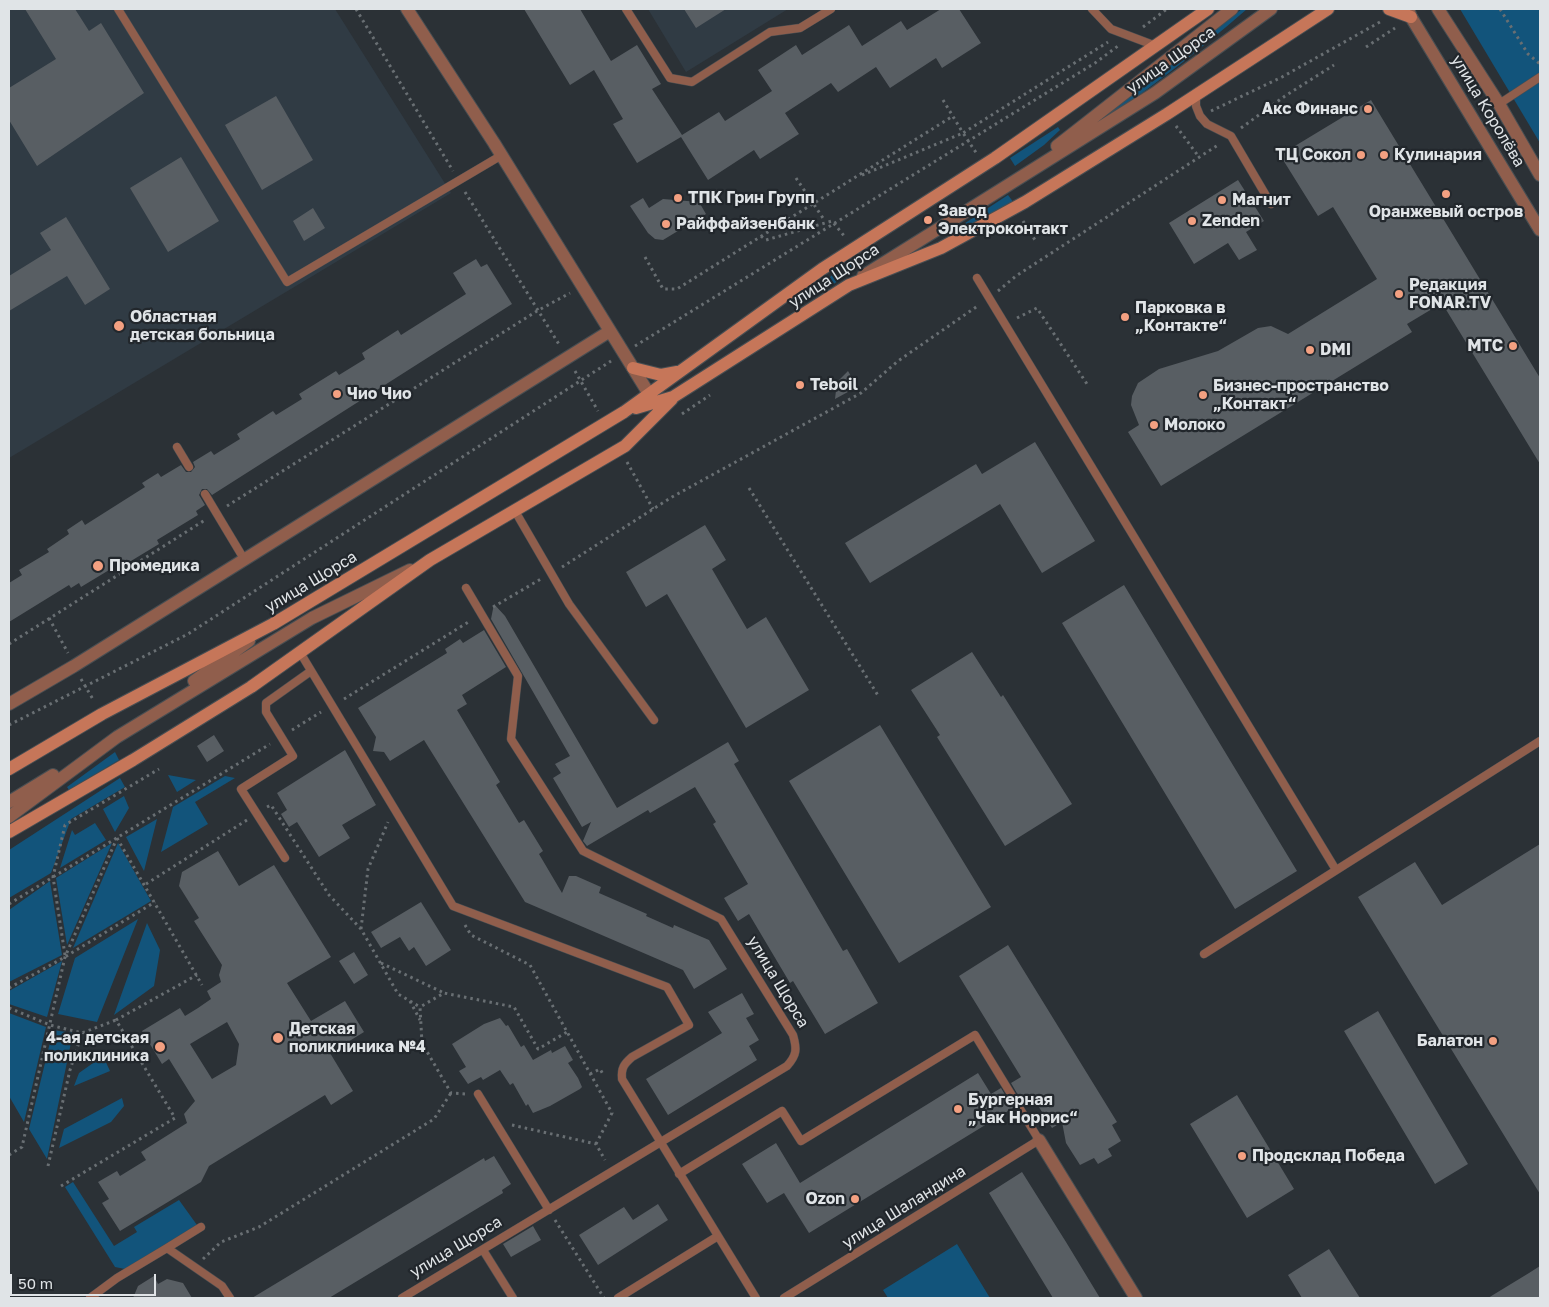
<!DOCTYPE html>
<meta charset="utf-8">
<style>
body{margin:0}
#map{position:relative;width:1549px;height:1307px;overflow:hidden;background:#2b3136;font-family:"Golos Text",sans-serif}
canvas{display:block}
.frame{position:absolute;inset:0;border:10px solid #e0e4e7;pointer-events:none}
.scale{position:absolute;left:10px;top:1274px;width:146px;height:22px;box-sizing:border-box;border:2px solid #e0e4e7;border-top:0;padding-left:6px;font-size:15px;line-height:18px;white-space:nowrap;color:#e0e4e7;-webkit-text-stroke:4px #22272c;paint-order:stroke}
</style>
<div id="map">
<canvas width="1549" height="1307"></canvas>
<div class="frame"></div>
<div class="scale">50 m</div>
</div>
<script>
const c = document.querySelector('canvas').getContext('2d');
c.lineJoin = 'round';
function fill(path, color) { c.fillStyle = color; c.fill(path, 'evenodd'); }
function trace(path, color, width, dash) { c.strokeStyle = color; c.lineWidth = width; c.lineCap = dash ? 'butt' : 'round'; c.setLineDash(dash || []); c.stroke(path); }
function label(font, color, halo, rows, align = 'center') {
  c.font = font + ' "Golos Text",sans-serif'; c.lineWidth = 4.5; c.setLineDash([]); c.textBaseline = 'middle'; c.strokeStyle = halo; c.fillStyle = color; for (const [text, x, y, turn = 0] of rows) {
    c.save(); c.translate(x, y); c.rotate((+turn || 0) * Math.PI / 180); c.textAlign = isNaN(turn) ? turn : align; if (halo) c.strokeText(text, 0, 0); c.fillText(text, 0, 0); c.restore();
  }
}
fill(new Path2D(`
 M9 9H335L451 193 9 458Z
 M648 9H788L686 72Z`), '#303b44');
fill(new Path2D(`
 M1242 9H1247C1193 56 1137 99 1076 138Z
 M1460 9H1540V143Z
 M1058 127 1060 130 1044 145 1015 166 1010 158Z
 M1008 195 1014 203 958 232 956 229Z
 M856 258 861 265 822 292 819 288 833 274Z
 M115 752 119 760 69 790 67 787Z
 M168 775 196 780 177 792Z
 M225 776 235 778 195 802 208 824 161 852 173 807Z
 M120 778 125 787 71 819 51 873 9 898V850Z
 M124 796 129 808 115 832 103 809Z
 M157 819 144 871 126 837Z
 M95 823 106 840 60 868 72 830 75 835Z
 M112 843 67 945 56 878Z
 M118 843 151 901 73 948Z
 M50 881 62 955 9 982V910Z
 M138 919 97 1022 58 1014 75 958Z
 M147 923 160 950 154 986 114 1015Z
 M62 961 47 1017 9 1004V991Z
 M9 1013 46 1027 24 1122 9 1096Z
 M53 1030 73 1033 47 1159 29 1129Z
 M103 1056 110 1071 74 1086 79 1073Z
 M122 1098 124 1106 111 1122 59 1148 64 1129Z
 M73 1182 114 1246 137 1232 134 1227 179 1200 197 1225 125 1269 115 1267 65 1187Z
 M957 1244 990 1298H888L883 1290Z`), '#12547b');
fill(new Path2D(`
 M25 9H75L89 31 101 23 144 93 37 166 9 120V88L56 59Z
 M524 9H580L611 61 637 45 661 84 652 89 682 135 719 112 725 121 769 93 772 91 758 70 796 45 802 55 849 25 862 46 901 21 907 30 941 9H959L981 43 942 68 936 58 890 88 876 67 838 92 831 83 785 113 799 134 760 159 754 150 708 180 681 137 637 163 613 124 623 119 594 70 570 85Z
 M684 9H726L696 28Z
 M276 96 313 160 262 190 225 125Z
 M1371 100 1540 378V464L1442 303 1407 324 1412 332 1161 486 1128 432 1139 425 1131 405 1132 396 1138 383 1159 369 1218 351 1258 328 1271 326 1288 334 1377 279 1333 207 1318 216 1280 155Z
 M181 157 219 221 168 252 130 188Z
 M1238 180 1264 221 1246 232 1257 250 1239 260 1228 243 1194 264 1169 223Z
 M643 198 649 208 663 199 699 202 706 214 663 240 655 239 648 233 630 206Z
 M313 208 325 228 304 241 293 221Z
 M66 217 110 289 85 305 67 276 9 311V276L51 250 40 233Z
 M476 259 481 267 487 264 512 304 212 495 207 489H202L199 495 205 505 196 511 198 515 157 540 159 544 126 564 124 561 81 587 79 583 71 588 69 585 9 622V583L22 575 19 570 49 552 47 549 69 534 67 530 82 520 85 525 145 487 142 483 158 473 161 477 181 465 186 472H191L195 467 193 462 211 451 214 455 240 439 237 434 273 411 276 415 302 399 299 394 336 371 339 375 365 359 362 353 398 330 401 335 466 294 453 273Z
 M848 371 857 387 835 399 837 382Z
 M1035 442 1095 541 1042 573 1000 504 870 583 845 543 976 464 982 474Z
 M705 525 726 560 712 569 747 629 766 617 809 690 746 728 667 594 646 607 626 572Z
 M1124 585 1297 871 1235 909 1062 623Z
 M494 604 505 616 617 808 728 742 739 761 734 764 843 951 847 949 878 1003 825 1034 793 981 790 983 749 914 738 921 724 898 748 884 713 824 716 822 695 787 650 813 648 810 587 846 583 841 591 822 582 827 553 778 561 773 555 764 570 756 491 619Z
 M484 630 506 667 462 695 467 704 457 710 500 782 496 785 519 823 524 820 543 851 539 854 562 893 569 876H576L601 887 599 893 647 914 646 916 673 928 674 925 709 940 727 969 694 989 683 970 525 902 424 740 390 761 384 752 373 751 376 737 358 708 447 653 445 649 460 639 463 643Z
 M972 652 1001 697 1003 695 1072 804 1005 846 937 737 940 735 911 690Z
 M880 725 991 907 899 963 789 781Z
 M214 735 224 751 207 762 197 746Z
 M345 750 376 805 342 825 350 838 319 857 297 822 289 827 281 814 287 810 277 793Z
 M1540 844V1194L1358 897 1415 862 1442 905Z
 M218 851 239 886 274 865 331 957 287 983 311 1021 345 1001 364 1032 330 1053 353 1091 331 1105 325 1095 209 1166 201 1182 120 1231 102 1203 109 1199 98 1182 117 1171 120 1176 146 1160 141 1152 187 1123 184 1114 195 1101 169 1059 162 1064 142 1031 180 1008 185 1016 198 1008 211 999 207 991 221 982 219 975 222 965 194 921 199 918 179 886 182 872ZM227 1022 239 1044 236 1065 212 1079 190 1044Z
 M421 902 451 950 426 966 414 947 409 951 400 937 381 948 371 932Z
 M1008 945 1117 1122 1112 1125 1121 1141 1108 1149 1112 1156 1098 1164 1094 1158 1080 1165 1066 1143 1062 1122 1052 1128 1032 1096 1022 1102 1011 1083 1021 1077 959 976Z
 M354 952 368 975 354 984 339 961Z
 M742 993 754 1014 746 1018 759 1040 749 1046 757 1060 668 1115 646 1079 722 1033 708 1012Z
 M1378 1011 1468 1164 1435 1184 1344 1031Z
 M500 1018 506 1026 508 1025 521 1047 524 1045 533 1060 551 1050 552 1053 565 1046 573 1060 568 1063 578 1078 582 1087 580 1089 550 1106 533 1113 528 1104 526 1106 513 1083 510 1085 500 1070 483 1080 481 1077 468 1084 459 1071 466 1067 452 1044 484 1024Z
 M978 1073 991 1094 1001 1088 1013 1108 809 1233 784 1193 767 1203 742 1164 776 1143 800 1183Z
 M1237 1095 1294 1189 1247 1218 1190 1124Z
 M494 1156 511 1184 502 1190 503 1193 329 1298H252L484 1158 485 1161Z
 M1022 1172 1066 1242 1100 1298H1053L989 1193Z
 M658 1204 668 1220 598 1265 579 1235 624 1207 633 1220Z
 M533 1226 541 1240 511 1257 503 1244Z
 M1329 1249 1360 1298H1302L1288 1275Z
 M1540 1266V1298H1488L1529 1273Z
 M154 1276 158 1284 167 1279 183 1283 192 1298H133L138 1286Z`), '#585e63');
const service = new Path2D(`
 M118 9 287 282 502 155
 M626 9 670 78 692 82 770 32 800 28 831 9
 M1092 9 1111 29 1156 46
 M1196 94V106L1200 116 1207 124 1231 136 1271 204
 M1499 104 1540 77
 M977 278 1336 870
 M177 447 189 467
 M205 494 244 559
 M515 511 569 604 654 720
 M301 654 453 906 667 987 689 1025 632 1057C624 1064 621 1068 622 1079L756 1298
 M285 858 241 789 293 756 266 712V703L311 671
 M1204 954 1540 741
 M478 1094 549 1210
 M679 1174 782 1111 801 1141 975 1035 1039 1140 784 1298
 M167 1248 201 1227
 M483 1250 513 1298
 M90 1298 117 1278 167 1248 222 1286 230 1298
 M402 1298 787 1066C797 1055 797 1049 793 1035L721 919 583 851 511 739 518 676 466 588
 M618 1298 718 1236`);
const minor = new Path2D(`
 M407 9 494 143 654 402
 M1057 146 1232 9
 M863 276 1155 93 1271 9
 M194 681 249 641
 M9 704 74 666 610 331
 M9 802 53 775
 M9 817 117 737 312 618 410 570
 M1039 1140 1136 1298`);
const tertiary = new Path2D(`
 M1408 9 1411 17 1540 230
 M1438 9 1499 104 1540 175`);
const secondary = new Path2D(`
 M1389 9 1411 17
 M633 368 661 375 677 372
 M636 408 673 397 849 285 941 248 1025 202 1167 114 1328 9
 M9 769 102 714 273 624 624 412 822 269 995 158 1208 9
 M9 832 133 760 251 687 430 560 625 446 672 399`);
trace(service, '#484e52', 9);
trace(minor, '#484e52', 14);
trace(tertiary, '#484e52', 14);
trace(secondary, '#484e52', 14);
trace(new Path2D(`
 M356 9 453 171
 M1500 9 1528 54 1540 64
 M1143 27 1167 9
 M1366 47 1395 28
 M943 100 963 133 1108 42
 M1211 111 1282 77 1380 22
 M1176 126 1199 157
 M1241 128 1285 96 1334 65
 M862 175 963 133 977 154
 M796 178 825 221
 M465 192 560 346
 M1023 221 1035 240
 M761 236 766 240 832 221 845 237
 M645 257 663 289H677L953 116
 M998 291 1016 276 1218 145
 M1017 318 1037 308 1087 384
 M635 346 1095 63 1118 46
 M575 371 598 411
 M682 414 710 395
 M627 462 653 509
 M749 488 879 697
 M227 506 537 311 570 293
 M562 567 672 497 861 393 898 361 979 305
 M493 607 541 579
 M49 618 68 653
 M9 644 205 520
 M81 679 94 701
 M344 699 470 621
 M9 725 188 634 611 361
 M292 730 321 712
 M267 807 271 805 329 895 361 929 398 994 420 1007
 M117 838 202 985
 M146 884 247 820
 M9 904 270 744
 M465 925 471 935 530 965 612 1113 596 1144
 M361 929 368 869 388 822
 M65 955 53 877 65 825 159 769
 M381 963 444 993
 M9 988 65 957 155 902
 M410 1001 420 1020
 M9 1008 50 1025 82 1033 116 1020
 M590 1074 600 1069 604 1076
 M465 1094 451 1093 422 1043 420 1007 444 993 514 1007 538 1049 567 1032
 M512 1125 596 1144 605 1160
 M9 1155 22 1147 65 957 117 838
 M48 1166 70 1070 82 1033
 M61 1186 175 1118 116 1020 197 975
 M555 1220 604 1298
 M203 1259 221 1242 259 1227 434 1119 451 1093`), '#696f73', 3, [2.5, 4]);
trace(service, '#905e4c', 8);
trace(minor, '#905e4c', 12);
trace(tertiary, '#905e4c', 12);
trace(secondary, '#c67659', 12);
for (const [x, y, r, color] of [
 [1368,109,5,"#f3a081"],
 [1361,155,5,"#f3a081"],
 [1384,155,5,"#f3a081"],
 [1446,194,5,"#f3a081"],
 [678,198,5,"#f3a081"],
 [1222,200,5,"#f3a081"],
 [928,220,5,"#f3a081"],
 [1192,221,5,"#f3a081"],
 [666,224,5,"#f3a081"],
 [1399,294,5,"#f3a081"],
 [1125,317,5,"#f3a081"],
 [119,326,6,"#f3a081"],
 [1513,346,5,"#f3a081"],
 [1310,350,5,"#f3a081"],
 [800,385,5,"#f3a081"],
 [337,394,5,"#f3a081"],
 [1203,395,5,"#f3a081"],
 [1154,425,5,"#f3a081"],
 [98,566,6,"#f3a081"],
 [278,1038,6,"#f3a081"],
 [1493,1041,5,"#f3a081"],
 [160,1047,6,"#f3a081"],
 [958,1109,5,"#f3a081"],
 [1242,1156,5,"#f3a081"],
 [855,1199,5,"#f3a081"]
]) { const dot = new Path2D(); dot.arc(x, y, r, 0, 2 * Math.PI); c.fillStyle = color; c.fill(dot); trace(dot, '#22272c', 2); }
label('16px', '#e0e4e7', '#22272c', [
 ["улица Щорса",1171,60,-35],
 ["улица Королёва",1488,111,59],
 ["улица Щорса",834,276,-33],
 ["улица Щорса",311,582,-31],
 ["улица Щорса",778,982,59],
 ["улица Шаландина",904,1207,-32],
 ["улица Щорса",456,1247,-31]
]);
label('bold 16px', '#e0e4e7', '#22272c', [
 ["Акс Финанс",1358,109,"right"],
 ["ТЦ Сокол",1351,155,"right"],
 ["Кулинария",1394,155],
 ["ТПК Грин Групп",688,198],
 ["Магнит",1232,200],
 ["Завод",938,211],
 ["Электроконтакт",938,229],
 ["Оранжевый остров",1446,212,"center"],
 ["Zenden",1202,221],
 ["Райффайзенбанк",676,224],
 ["Редакция",1409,285],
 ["FONAR.TV",1409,303],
 ["Парковка в",1135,308],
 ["„Контакте“",1135,326],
 ["Областная",130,317],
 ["детская больница",130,335],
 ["МТС",1503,346,"right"],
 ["DMI",1320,350],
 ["Teboil",810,385],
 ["Бизнес-пространство",1213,386],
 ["„Контакт“",1213,404],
 ["Чио Чио",347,394],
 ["Молоко",1164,425],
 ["Промедика",109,566],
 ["Детская",289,1029],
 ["поликлиника №4",289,1047],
 ["4-ая детская",149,1038,"right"],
 ["поликлиника",149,1056,"right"],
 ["Балатон",1483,1041,"right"],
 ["Бургерная",968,1100],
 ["„Чак Норрис“",968,1118],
 ["Продсклад Победа",1252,1156],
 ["Ozon",845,1199,"right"]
], 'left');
</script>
